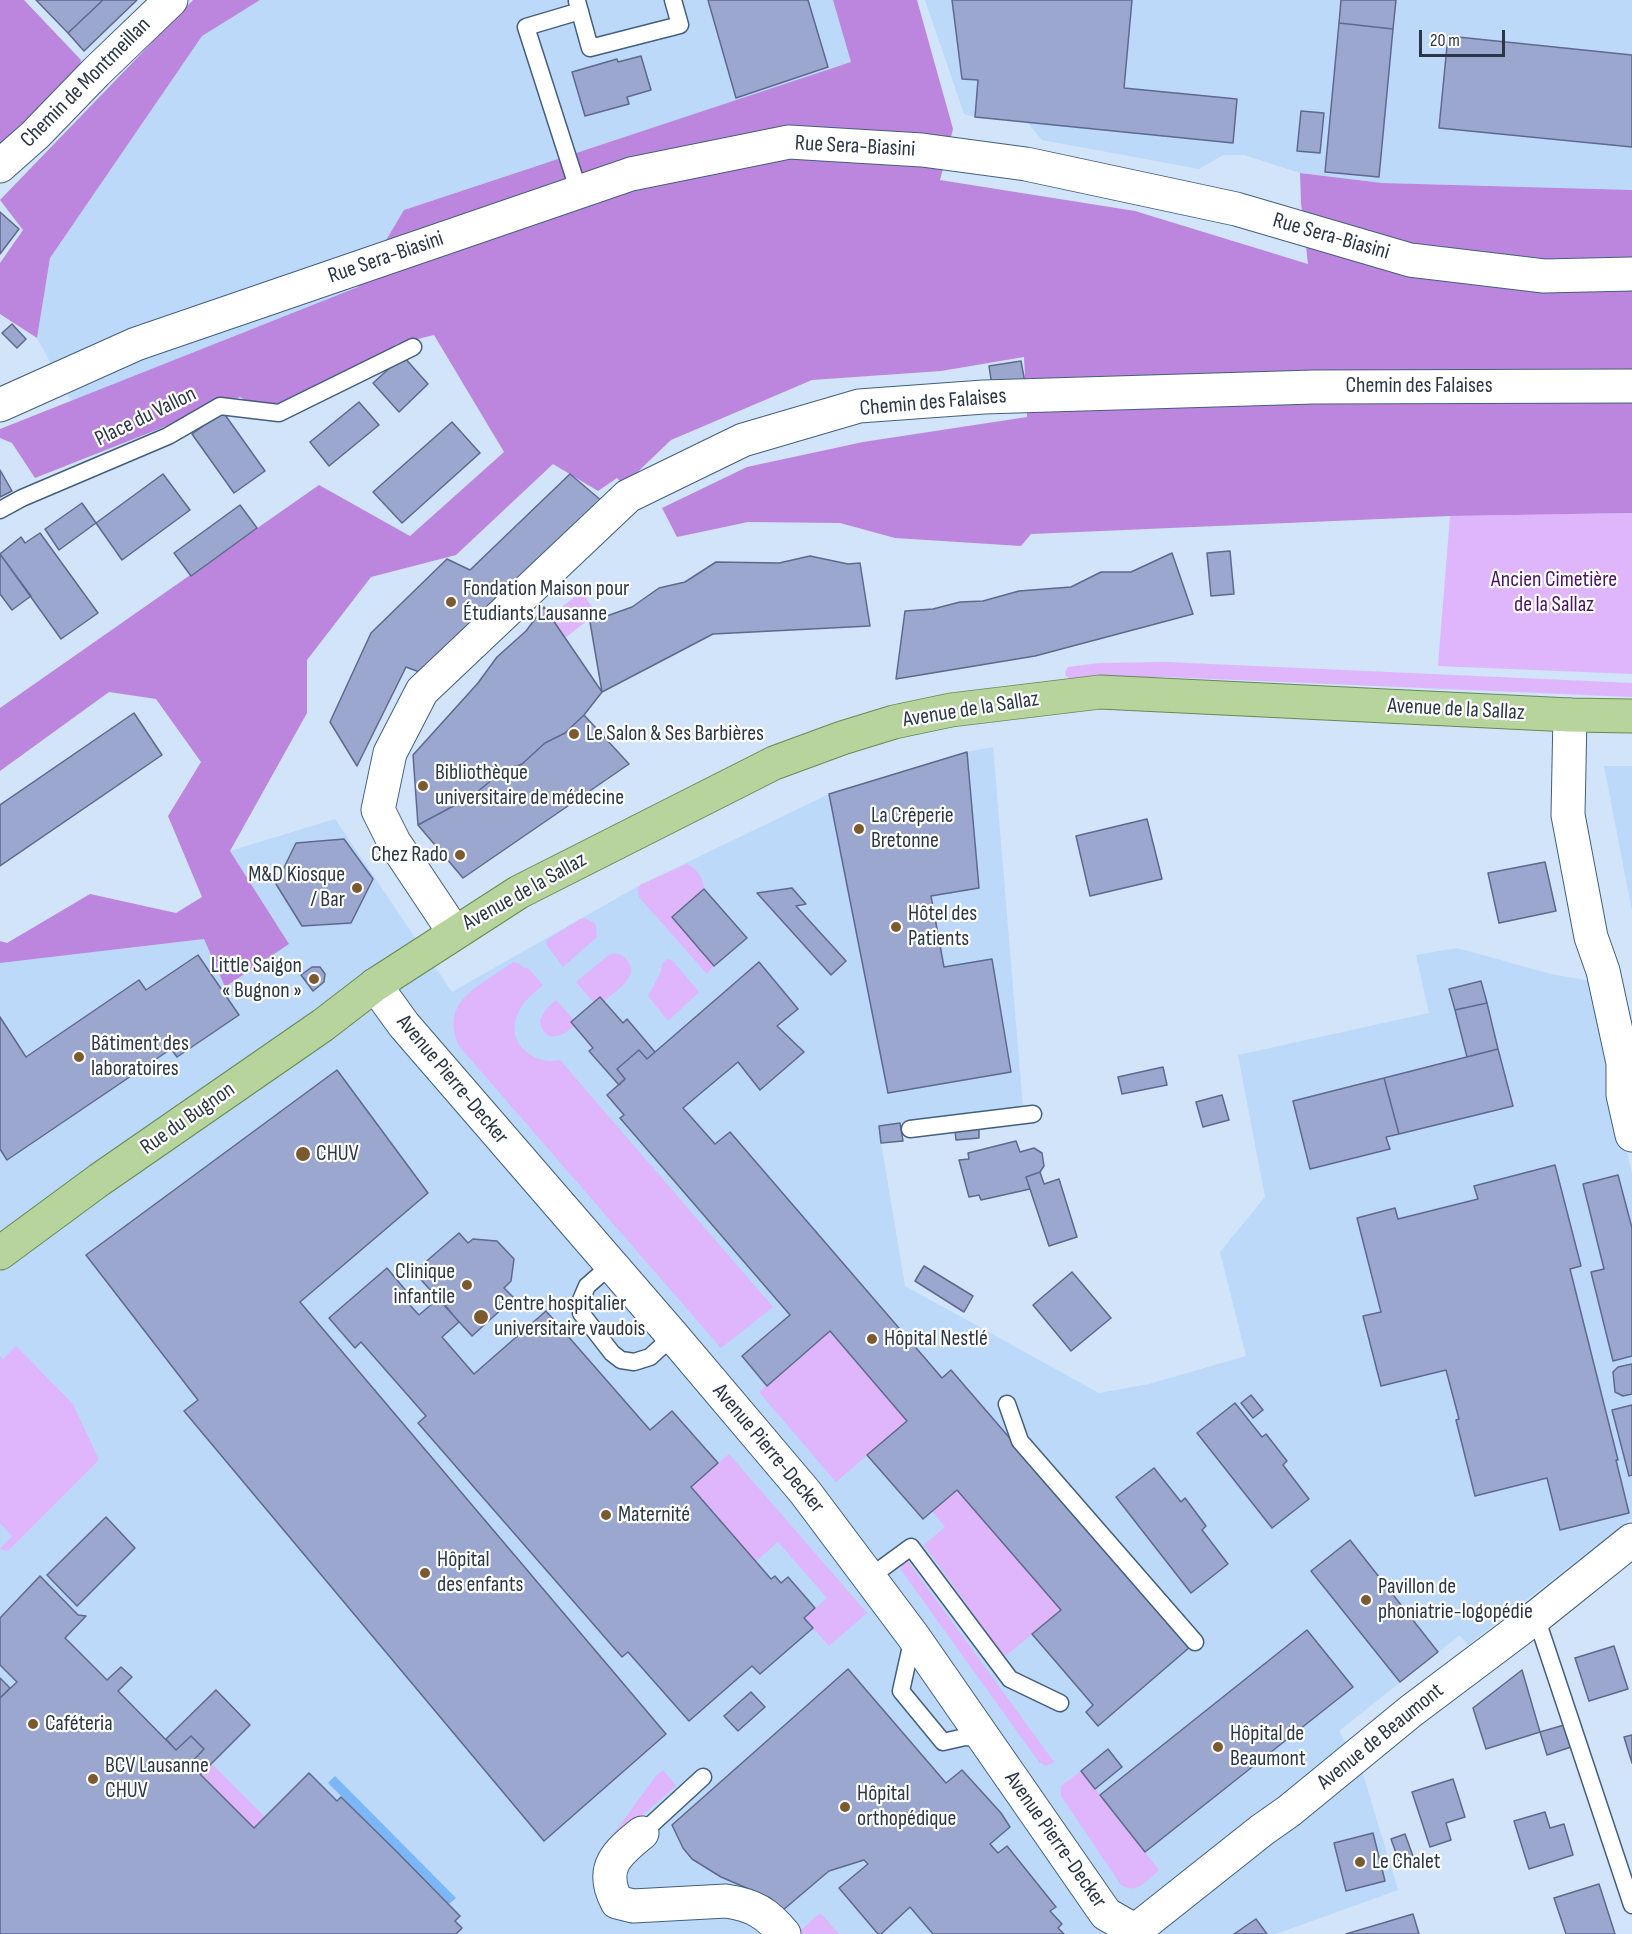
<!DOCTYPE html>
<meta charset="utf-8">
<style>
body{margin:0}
#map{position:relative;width:1632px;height:1934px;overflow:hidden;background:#d1e4f9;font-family:"Sofia Sans Condensed",sans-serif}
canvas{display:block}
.scale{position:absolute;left:1419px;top:30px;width:86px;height:27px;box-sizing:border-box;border:3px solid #2b3745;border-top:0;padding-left:8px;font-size:18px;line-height:21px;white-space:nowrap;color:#2b3745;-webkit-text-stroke:4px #fff;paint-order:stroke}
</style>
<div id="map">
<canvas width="1632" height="1934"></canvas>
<div class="scale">20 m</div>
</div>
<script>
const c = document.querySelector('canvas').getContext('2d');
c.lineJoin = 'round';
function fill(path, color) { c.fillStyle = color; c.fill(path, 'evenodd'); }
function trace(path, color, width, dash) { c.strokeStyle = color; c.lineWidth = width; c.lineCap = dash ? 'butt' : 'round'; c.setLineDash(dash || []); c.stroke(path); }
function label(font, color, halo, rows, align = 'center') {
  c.font = font + ' "Sofia Sans Condensed",sans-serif'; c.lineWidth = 4.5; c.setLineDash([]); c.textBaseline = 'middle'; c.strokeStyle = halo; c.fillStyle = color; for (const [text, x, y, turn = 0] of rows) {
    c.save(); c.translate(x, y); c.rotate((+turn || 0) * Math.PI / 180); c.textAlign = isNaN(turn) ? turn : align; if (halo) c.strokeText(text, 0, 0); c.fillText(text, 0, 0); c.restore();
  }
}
fill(new Path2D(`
 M260 0H833L852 62 404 210 358 287 71 401 37 338 50 258 202 35Z
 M925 0H1632V190L1382 183 1300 173 1244 155H1223L1199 169 1042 140 1027 122 975 117 964 114Z
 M993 747 1023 1108 879 1126 881 1143 905 1286 1099 1393 1149 1384 1246 1356 1220 1252 1265 1197 1238 1055 1429 1013 1416 955 1457 948 1551 974 1590 981 1632 1174V1518L1468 1645 1460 1635 1339 1731 1363 1774 1398 1890 1276 1934H0V963L204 939 225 987 289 944 230 851 335 819 452 992 640 885 829 794 967 752Z
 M1604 766H1632V911Z`), '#bcd9fa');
fill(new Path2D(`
 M1632 513V674L1438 666 1450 516Z
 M585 589 587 600 597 613 565 638 550 616Z
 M1166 662 1632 683V697L1166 677 1069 678 1066 676 1065 672 1068 667 1099 663Z
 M687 864C698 870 703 877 704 889L672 917 714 966 707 974 639 897 638 890 640 885Z
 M585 918 596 924 597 937 563 967 546 944 547 940 580 919Z
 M610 954C617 953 623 954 627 960 641 976 615 992 604 1001L600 997 594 1003 576 982Z
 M668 959 672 960 699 992 668 1021 648 996 660 974 663 962Z
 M513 962 520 964 525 969 527 967 543 985C533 994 523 1001 518 1013 504 1042 533 1066 560 1060L773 1307 721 1348 459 1046C438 999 483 985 513 962Z
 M556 1000 574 1020 571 1022 574 1026C561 1038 543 1044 540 1020L546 1009Z
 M830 1331 907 1421 836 1482 759 1392Z
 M16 1346 73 1404 99 1460 8 1551 0 1549 12 1536 0 1523V1356L3 1359Z
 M729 1454 867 1613 829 1646 804 1618 827 1598 778 1542 755 1562 691 1487Z
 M957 1490 1061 1610 1007 1655 1002 1654 924 1545 945 1527 932 1511Z
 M907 1560 1054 1762 1046 1766 1039 1762 901 1570V1563Z
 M211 1763 265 1817 254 1828 201 1774Z
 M663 1770 676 1786 615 1839 612 1836 655 1777Z
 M1081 1771 1159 1870C1146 1881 1137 1895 1121 1885L1061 1796V1786Z
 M819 1914 822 1915 839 1934H802L800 1931Z`), '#dfb5fc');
fill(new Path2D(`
 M0 0H24L81 60 78 74 0 143Z
 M193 0H260L202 36 50 258 37 338 0 314V263L23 230 0 200Z
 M833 0H917L953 129 940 180 1135 211 1308 264 1301 203 1300 173 1382 183 1632 190V513L1450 516 1031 534 1021 546 895 538 840 523 748 522 677 537 662 508 747 467 863 442 1027 417 1024 357 941 371 812 380 671 440 624 485 617 478 598 491 553 464 456 555 371 577 307 660V713L230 851 289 944 225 987 204 939 0 963V941L7 943 90 894 176 913 202 897 168 816 201 762 156 699 109 692 0 771V708L319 485 410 536 504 452 434 335 397 344 278 421 240 397 35 478 12 443 0 438V429L358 287 404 210 851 62Z`), '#bc86df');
fill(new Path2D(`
 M335 1776 456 1898 449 1904 328 1783Z`), '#7bb6f6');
const building = new Path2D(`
 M36 0H103L68 33Z
 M103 0H137L84 51 68 33Z
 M708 0H808L828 67 736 98Z
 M952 0H1132L1124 88 1237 99 1233 143 975 117 978 80 962 79Z
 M1341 0H1396L1393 29 1339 23Z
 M1339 23 1393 29 1379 177 1325 172Z
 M1448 36 1632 55V147L1439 128Z
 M641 56 651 90 627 97 629 104 585 116 572 72 617 59 618 62Z
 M1301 111 1324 113 1320 153 1297 151Z
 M0 212 19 229 0 254Z
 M12 324 26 339 17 348 2 333Z
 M403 356 428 384 399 412 373 383Z
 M1021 361 1026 388 993 393 989 366Z
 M359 402 379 425 329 466 310 442Z
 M223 412 265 471 234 493 192 434Z
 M452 422 480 453 402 523 373 492Z
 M0 470 12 491 0 497Z
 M163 474 190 510 122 560 96 523Z
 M570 474 603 502 422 673 406 667 357 766 330 722 371 633 447 559 470 570Z
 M82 503 96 523 59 550 45 529Z
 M240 505 257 528 191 576 174 553Z
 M40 533 98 613 61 639 0 554 21 537 25 543Z
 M1230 551 1234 594 1211 596 1207 553Z
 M1172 553 1193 614 1035 656 896 679 905 611 933 609 960 602 983 601 1019 591 1071 587 1101 572H1131Z
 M0 554 31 596 12 610 0 594Z
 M810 556 848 564 860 563 870 626 713 634 602 692 590 622 632 607 659 588 685 582 716 562 779 563Z
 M544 607 602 692 584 715 565 733 545 743 522 764 503 771 472 796 418 825 413 755 478 683 497 657 526 631Z
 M134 713 162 755 0 866V805Z
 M584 715 629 764 463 878 418 825 472 796 503 771 522 764 545 743 565 733Z
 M967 752 979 888 931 896 944 967 992 959 1011 1072 888 1093 829 794Z
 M1147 819 1162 879 1090 896 1076 836Z
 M344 839 373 879 351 923 302 926 276 884 296 843Z
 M1545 862 1556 911 1499 923 1488 873Z
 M792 888 806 904 796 906 846 961 831 975 757 893Z
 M704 889 747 938 714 966 672 917Z
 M198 955 239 1015 177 1057 171 1049 7 1160 0 1149V1017L26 1057 139 980 146 990Z
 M759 962 798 1009 777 1026 804 1052 760 1090 738 1062 683 1108 715 1144 730 1132 942 1378 951 1370 1190 1647 1098 1726 1086 1712 1093 1705 1032 1634 1061 1610 957 1490 923 1519 867 1455 907 1421 830 1331 767 1386 742 1356 790 1315 620 1118 624 1115 607 1095 625 1079 617 1069 639 1050 647 1059Z
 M312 967H320L325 974 324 982 313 991 301 975Z
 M1481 981 1487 1003 1455 1010 1449 989Z
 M600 997 623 1023 627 1019 655 1052 647 1059 639 1050 617 1069 625 1079 619 1085 589 1051 593 1048 571 1022Z
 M1487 1003 1498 1049 1467 1057 1455 1010Z
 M1498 1049 1513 1106 1399 1134 1384 1078Z
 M1163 1067 1167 1085 1122 1094 1118 1077Z
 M337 1070 428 1193 300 1302 666 1734 544 1841 184 1411 198 1400 86 1255Z
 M1384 1078 1399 1134 1386 1137 1390 1149 1310 1169 1293 1101Z
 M1222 1095 1229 1120 1203 1127 1196 1102Z
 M900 1123 903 1141 881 1143 879 1126Z
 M979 1129V1138L956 1140 955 1131Z
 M1016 1141 1020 1152 1034 1148 1042 1153 1044 1166 1040 1172 1026 1177 1030 1189 981 1200 979 1195 969 1197 959 1160 969 1159 968 1153Z
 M1555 1165 1581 1266 1570 1269 1618 1460H1616L1629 1513 1560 1530 1547 1478 1475 1496 1456 1420 1459 1419 1446 1370 1381 1386 1363 1316 1381 1312 1357 1218 1395 1208 1398 1219 1478 1199 1474 1186Z
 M1040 1172 1044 1184 1059 1179 1077 1237 1049 1246 1026 1177Z
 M1618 1175 1632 1228V1356L1613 1361 1591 1272 1604 1269 1583 1184Z
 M459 1233 468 1243 473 1239 497 1241 514 1259 511 1281 504 1288 514 1298 472 1336 414 1272Z
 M924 1266 973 1296 964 1312 915 1281Z
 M387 1268 412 1298 407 1302 419 1315 439 1298 459 1322 442 1337 474 1374 546 1311 650 1430 672 1411 718 1463 691 1487 771 1579 775 1576 781 1583 788 1577 815 1608 804 1618 813 1628 760 1674 752 1666 689 1721 628 1652 622 1657 418 1423 426 1416 361 1342 355 1348 329 1318Z
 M1072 1272 1111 1318 1071 1351 1033 1305Z
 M1632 1364V1394L1623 1396 1615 1392 1613 1372 1618 1367Z
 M1251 1395 1263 1410 1253 1418 1241 1403Z
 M1235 1403 1262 1437 1266 1434 1287 1461 1283 1465 1309 1499 1272 1528 1197 1433Z
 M1632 1405V1475L1629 1476 1612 1410Z
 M1154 1468 1181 1502 1185 1498 1206 1526 1202 1530 1228 1564 1191 1593 1116 1497Z
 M106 1517 135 1548 77 1606 47 1575Z
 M1350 1540 1438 1652 1400 1682 1311 1571Z
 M40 1576 78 1615 86 1616 65 1638 107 1680 121 1667 132 1677 118 1691 176 1750 191 1736 204 1749 190 1764 254 1828 309 1773 337 1801 341 1797 396 1851 460 1916 455 1921 462 1928 456 1934H0V1698L17 1682 0 1665V1618Z
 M1307 1630 1353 1687 1145 1852 1100 1795Z
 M1614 1646 1628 1689 1589 1701 1575 1658Z
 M848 1669 946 1783 962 1770 1001 1813 1010 1827 990 1844 998 1853 1007 1846 1056 1907 1050 1911 1062 1924 1058 1928 1064 1934H933L910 1907 881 1934H878L839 1888 868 1864 864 1860 829 1871 783 1910 770 1898 721 1877 692 1859 683 1848 672 1825Z
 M1522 1670 1540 1732 1486 1749 1473 1708Z
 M0 1678 10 1688 0 1698Z
 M216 1690 250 1725 201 1774 190 1764 204 1749 191 1736 176 1750 166 1739Z
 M751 1692 765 1707 738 1731 724 1716Z
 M1564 1725 1571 1747 1547 1755 1540 1732Z
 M1632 1735V1763L1624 1737Z
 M1108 1749 1122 1767 1095 1789 1081 1771Z
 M1453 1779 1465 1817 1446 1823 1451 1840 1430 1847 1412 1792Z
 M1545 1812 1550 1828 1564 1824 1573 1855 1529 1869 1514 1821Z
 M1373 1833 1385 1881 1346 1891 1334 1843Z
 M1405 1834 1414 1859 1400 1864 1391 1839Z
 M1599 1884 1615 1934H1566L1554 1898Z
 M1413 1914 1419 1934H1346Z
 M1256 1919 1267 1934H1234L1250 1923Z`);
fill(building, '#9ba7ce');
trace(building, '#5e698d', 1.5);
const service = new Path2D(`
 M577 1 590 48 680 25 673 0
 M579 192 526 27 580 11
 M0 510 22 498 168 436 220 406 279 413 413 347
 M910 1129 1033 1114
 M611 1265 587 1286 581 1300V1313L612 1353 621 1360 634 1362 650 1357 673 1336
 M1007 1404 1020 1441 1195 1642
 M870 1577 911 1547 1010 1679 1060 1703
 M1536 1617 1632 1905
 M913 1637 901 1691 943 1742 965 1737 984 1738
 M642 1833 703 1777`);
const minor = new Path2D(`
 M0 166 35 135 96 72 171 0
 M0 405 136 344 631 174 789 142 922 150 1026 164 1236 209 1410 260 1544 276 1632 274
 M1570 715 1568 815 1591 937 1603 971 1623 1063V1095L1632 1135
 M454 932 394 842 378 810 390 753 422 691 628 496 743 440 859 406 984 397 1314 387 1632 386
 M375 985 404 1025 673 1336 805 1492 913 1636 1106 1914 1134 1930
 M642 1833C617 1853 599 1868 617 1902L633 1906 726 1901C753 1905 767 1913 784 1934
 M1131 1934 1262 1830 1289 1811 1411 1711 1536 1617 1632 1540`);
const primary = new Path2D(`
 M0 1253 99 1180 323 1025 375 985 519 892 774 763 842 738 894 722 951 710 1100 692 1570 715 1632 716`);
trace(service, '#435f7d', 19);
trace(minor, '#435f7d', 35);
trace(primary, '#678a54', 35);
trace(service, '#fff', 16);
trace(minor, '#fff', 33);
trace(primary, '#b8d49d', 33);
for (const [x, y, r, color] of [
 [451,602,6,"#7b5a30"],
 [574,734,6,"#7b5a30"],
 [423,786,6,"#7b5a30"],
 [859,829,6,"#7b5a30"],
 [460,855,6,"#7b5a30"],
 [357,888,6,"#7b5a30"],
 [896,927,6,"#7b5a30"],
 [314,979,6,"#7b5a30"],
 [79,1057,6,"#7b5a30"],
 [303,1154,8,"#7b5a30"],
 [467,1285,6,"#7b5a30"],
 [481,1317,8,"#7b5a30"],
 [872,1339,6,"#7b5a30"],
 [606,1515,6,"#7b5a30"],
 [425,1573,6,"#7b5a30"],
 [1366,1600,6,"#7b5a30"],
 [33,1724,6,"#7b5a30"],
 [1218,1747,6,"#7b5a30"],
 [93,1779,6,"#7b5a30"],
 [845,1807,6,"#7b5a30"],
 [1360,1862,6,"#7b5a30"]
]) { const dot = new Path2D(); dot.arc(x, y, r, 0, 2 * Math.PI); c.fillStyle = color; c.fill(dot); trace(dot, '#fff', 2); }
label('22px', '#2b3745', '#fff', [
 ["Chemin de Montmeillan",86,83,-45],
 ["Rue Sera-Biasini",855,147,3],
 ["Rue Sera-Biasini",1331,237,16],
 ["Rue Sera-Biasini",386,258,-19],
 ["Chemin des Falaises",1419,386],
 ["Chemin des Falaises",933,403,-5],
 ["Place du Vallon",146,417,-26],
 ["Avenue de la Sallaz",971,710,-9],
 ["Avenue de la Sallaz",1456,710,3],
 ["Avenue de la Sallaz",525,892,-29],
 ["Avenue Pierre-Decker",452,1080,50],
 ["Rue du Bugnon",188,1119,-35],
 ["Avenue Pierre-Decker",768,1449,50],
 ["Avenue de Beaumont",1381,1737,-39],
 ["Avenue Pierre-Decker",1055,1840,55]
]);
label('22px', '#481363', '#fff', [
 ["Ancien Cimetière",1554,580],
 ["de la Sallaz",1554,605]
]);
label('22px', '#2b3745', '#fff', [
 ["Fondation Maison pour",463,589],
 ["Étudiants Lausanne",463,614],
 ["Le Salon & Ses Barbières",586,734],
 ["Bibliothèque",435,773],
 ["universitaire de médecine",435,798],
 ["La Crêperie",871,816],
 ["Bretonne",871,841],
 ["Chez Rado",448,855,"right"],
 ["M&D Kiosque",345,875,"right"],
 ["/ Bar",345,900,"right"],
 ["Hôtel des",908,914],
 ["Patients",908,939],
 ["Little Saigon",302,966,"right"],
 ["« Bugnon »",302,991,"right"],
 ["Bâtiment des",91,1044],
 ["laboratoires",91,1069],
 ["CHUV",316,1154],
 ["Clinique",455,1272,"right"],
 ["infantile",455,1297,"right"],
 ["Centre hospitalier",494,1304],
 ["universitaire vaudois",494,1329],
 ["Hôpital Nestlé",884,1339],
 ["Maternité",618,1515],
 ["Hôpital",437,1560],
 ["des enfants",437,1585],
 ["Pavillon de",1378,1587],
 ["phoniatrie-logopédie",1378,1612],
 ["Caféteria",45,1724],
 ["Hôpital de",1230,1734],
 ["Beaumont",1230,1759],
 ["BCV Lausanne",105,1766],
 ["CHUV",105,1791],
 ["Hôpital",857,1794],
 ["orthopédique",857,1819],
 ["Le Chalet",1372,1862]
], 'left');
</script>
